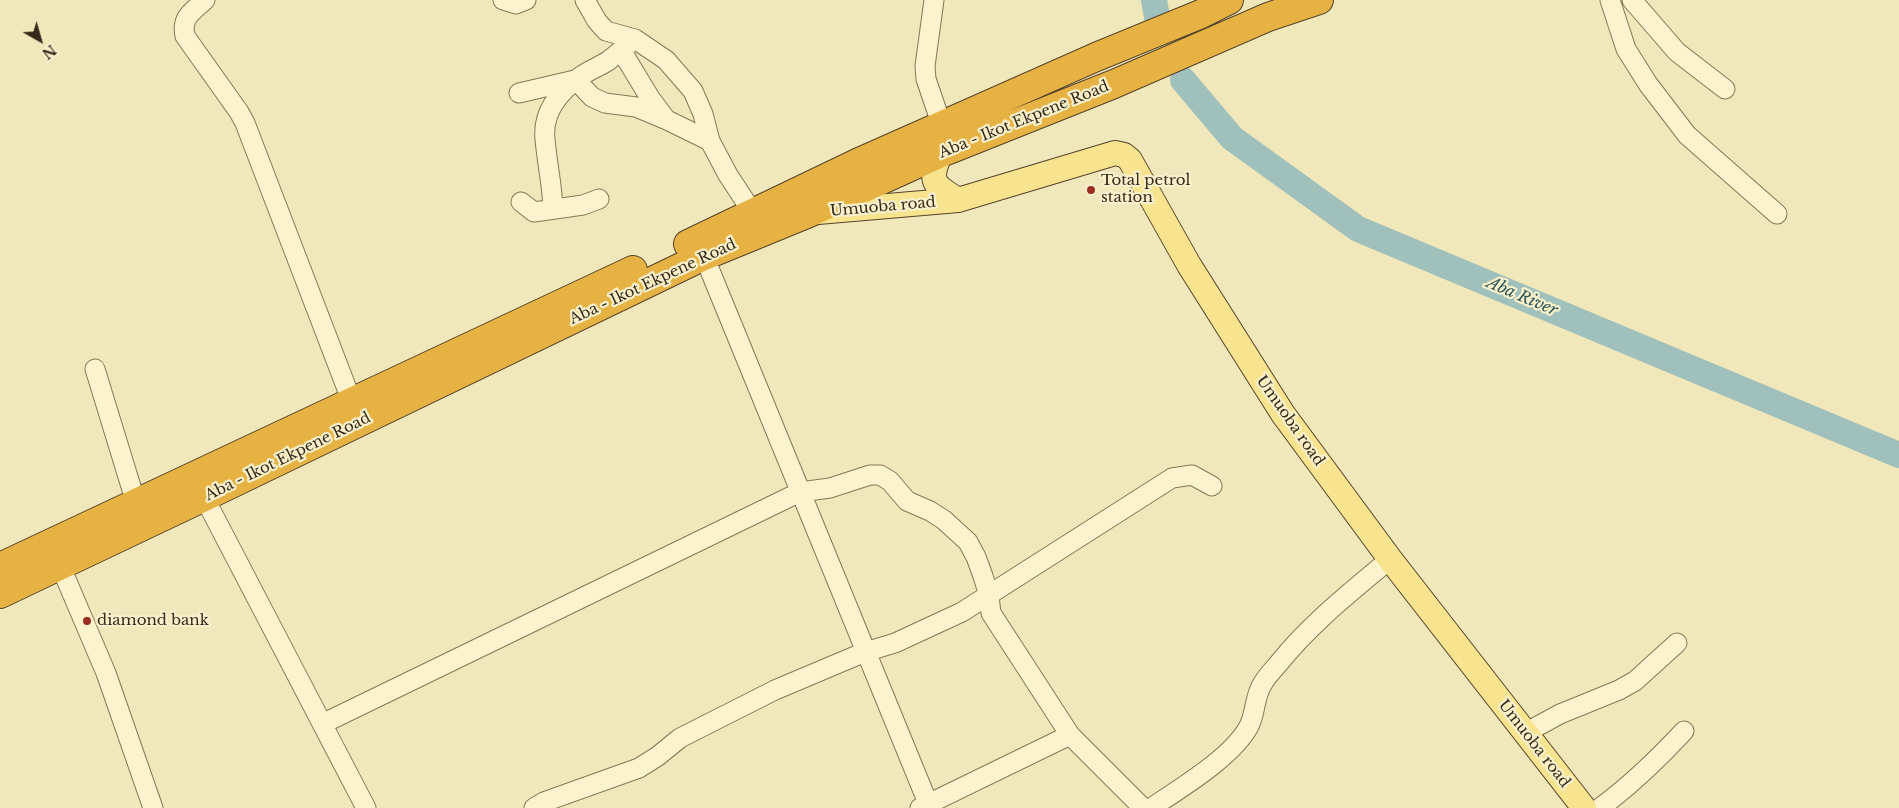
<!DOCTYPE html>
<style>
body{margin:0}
#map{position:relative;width:1899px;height:808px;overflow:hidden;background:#f0e7bb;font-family:"Libre Baskerville",serif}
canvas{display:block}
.north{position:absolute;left:15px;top:15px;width:50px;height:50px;-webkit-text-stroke:4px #f7f0cb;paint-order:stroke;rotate:142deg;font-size:14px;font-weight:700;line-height:20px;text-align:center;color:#362b1a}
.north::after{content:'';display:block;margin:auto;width:18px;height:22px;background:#362b1a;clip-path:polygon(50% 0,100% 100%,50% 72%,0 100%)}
</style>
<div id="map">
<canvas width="1899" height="808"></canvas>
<div class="north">N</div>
</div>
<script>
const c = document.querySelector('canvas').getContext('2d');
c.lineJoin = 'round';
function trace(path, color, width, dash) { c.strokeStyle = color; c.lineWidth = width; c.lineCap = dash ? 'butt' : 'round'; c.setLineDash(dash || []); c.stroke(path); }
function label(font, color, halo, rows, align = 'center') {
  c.font = font + ' "Libre Baskerville",serif'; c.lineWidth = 4.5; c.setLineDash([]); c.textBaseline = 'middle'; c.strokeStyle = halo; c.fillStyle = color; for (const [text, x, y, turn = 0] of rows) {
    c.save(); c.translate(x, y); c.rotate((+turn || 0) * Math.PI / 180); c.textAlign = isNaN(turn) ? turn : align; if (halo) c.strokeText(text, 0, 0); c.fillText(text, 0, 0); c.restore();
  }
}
trace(new Path2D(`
 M1154 0 1157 17
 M1183 80 1232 138 1358 229 1899 455`), '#a0c1bb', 26);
const minor = new Path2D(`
 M205 0C192 12 181 17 185 36L239 112 245 123 352 402
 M503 0 516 4 526 0
 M585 0 597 21 606 31 635 39 666 60 693 91 703 114 710 141 728 175 753 213
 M934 0 925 66 926 79 942 126
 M1610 0 1626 49 1648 84 1687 135 1777 214
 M1632 0 1677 52 1725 89
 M621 50 650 98 665 118
 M576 80 592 97 605 103 636 107 667 120 710 141
 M519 93 575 80
 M521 202 534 212 583 205 599 199
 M553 208C552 184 547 163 545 139 542 111 560 91 581 76 590 70 600 66 608 61 617 54 626 46 635 39
 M704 256 930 808
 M95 369 136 503
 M204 497 366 808
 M60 565 106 673 153 808
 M322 724 800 492 830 488 870 475H880L890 481 907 501 930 511 944 520 968 542 976 557 983 576 989 596 991 613 1070 735 1143 808
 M1525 733 1560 714 1619 690 1635 681 1677 643
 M534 808 544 802 639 768 658 756 680 738 775 690 865 652 895 643 962 612 1172 478 1192 475 1212 486
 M920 808 1070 735
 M1151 808C1179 789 1233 757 1249 726 1256 713 1254 696 1263 683 1267 676 1274 669 1279 663 1311 623 1351 592 1390 559
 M1600 808C1631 785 1658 759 1684 731`);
const major = new Path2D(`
 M941 153C928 181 933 185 958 200
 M818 212 958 200 1115 153 1124 155 1130 160 1189 265 1283 414 1390 559 1584 808`);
const highway = new Path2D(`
 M688 244 857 163 1096 57 1201 14 1229 0
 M0 567 633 270
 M0 594 204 497 704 256 809 213 941 153 1114 84 1268 17 1319 0`);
trace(minor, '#887654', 21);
trace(major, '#554329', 26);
trace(highway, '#554329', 30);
trace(minor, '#fbf3ce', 19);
trace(major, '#f8e38f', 24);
trace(highway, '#e7b244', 28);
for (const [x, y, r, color] of [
 [1091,190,5,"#9b2d20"],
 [87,621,5,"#9b2d20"]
]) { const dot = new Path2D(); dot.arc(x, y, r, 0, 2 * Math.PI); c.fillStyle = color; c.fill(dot); trace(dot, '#f7f0cb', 2); }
label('15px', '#362b1a', '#f7f0cb', [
 ["Aba - Ikot Ekpene Road",1024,120,-22],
 ["Umuoba road",883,207,-5],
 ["Aba - Ikot Ekpene Road",653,282,-25],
 ["Umuoba road",1290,421,55],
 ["Aba - Ikot Ekpene Road",288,457,-26],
 ["Umuoba road",1534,744,52]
]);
label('15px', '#362b1a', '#f7f0cb', [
 ["Total petrol",1101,181],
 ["station",1101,198],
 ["diamond bank",97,621]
], 'left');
label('italic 16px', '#285557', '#f7f0cb', [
 ["Aba River",1522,297,23]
]);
</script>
